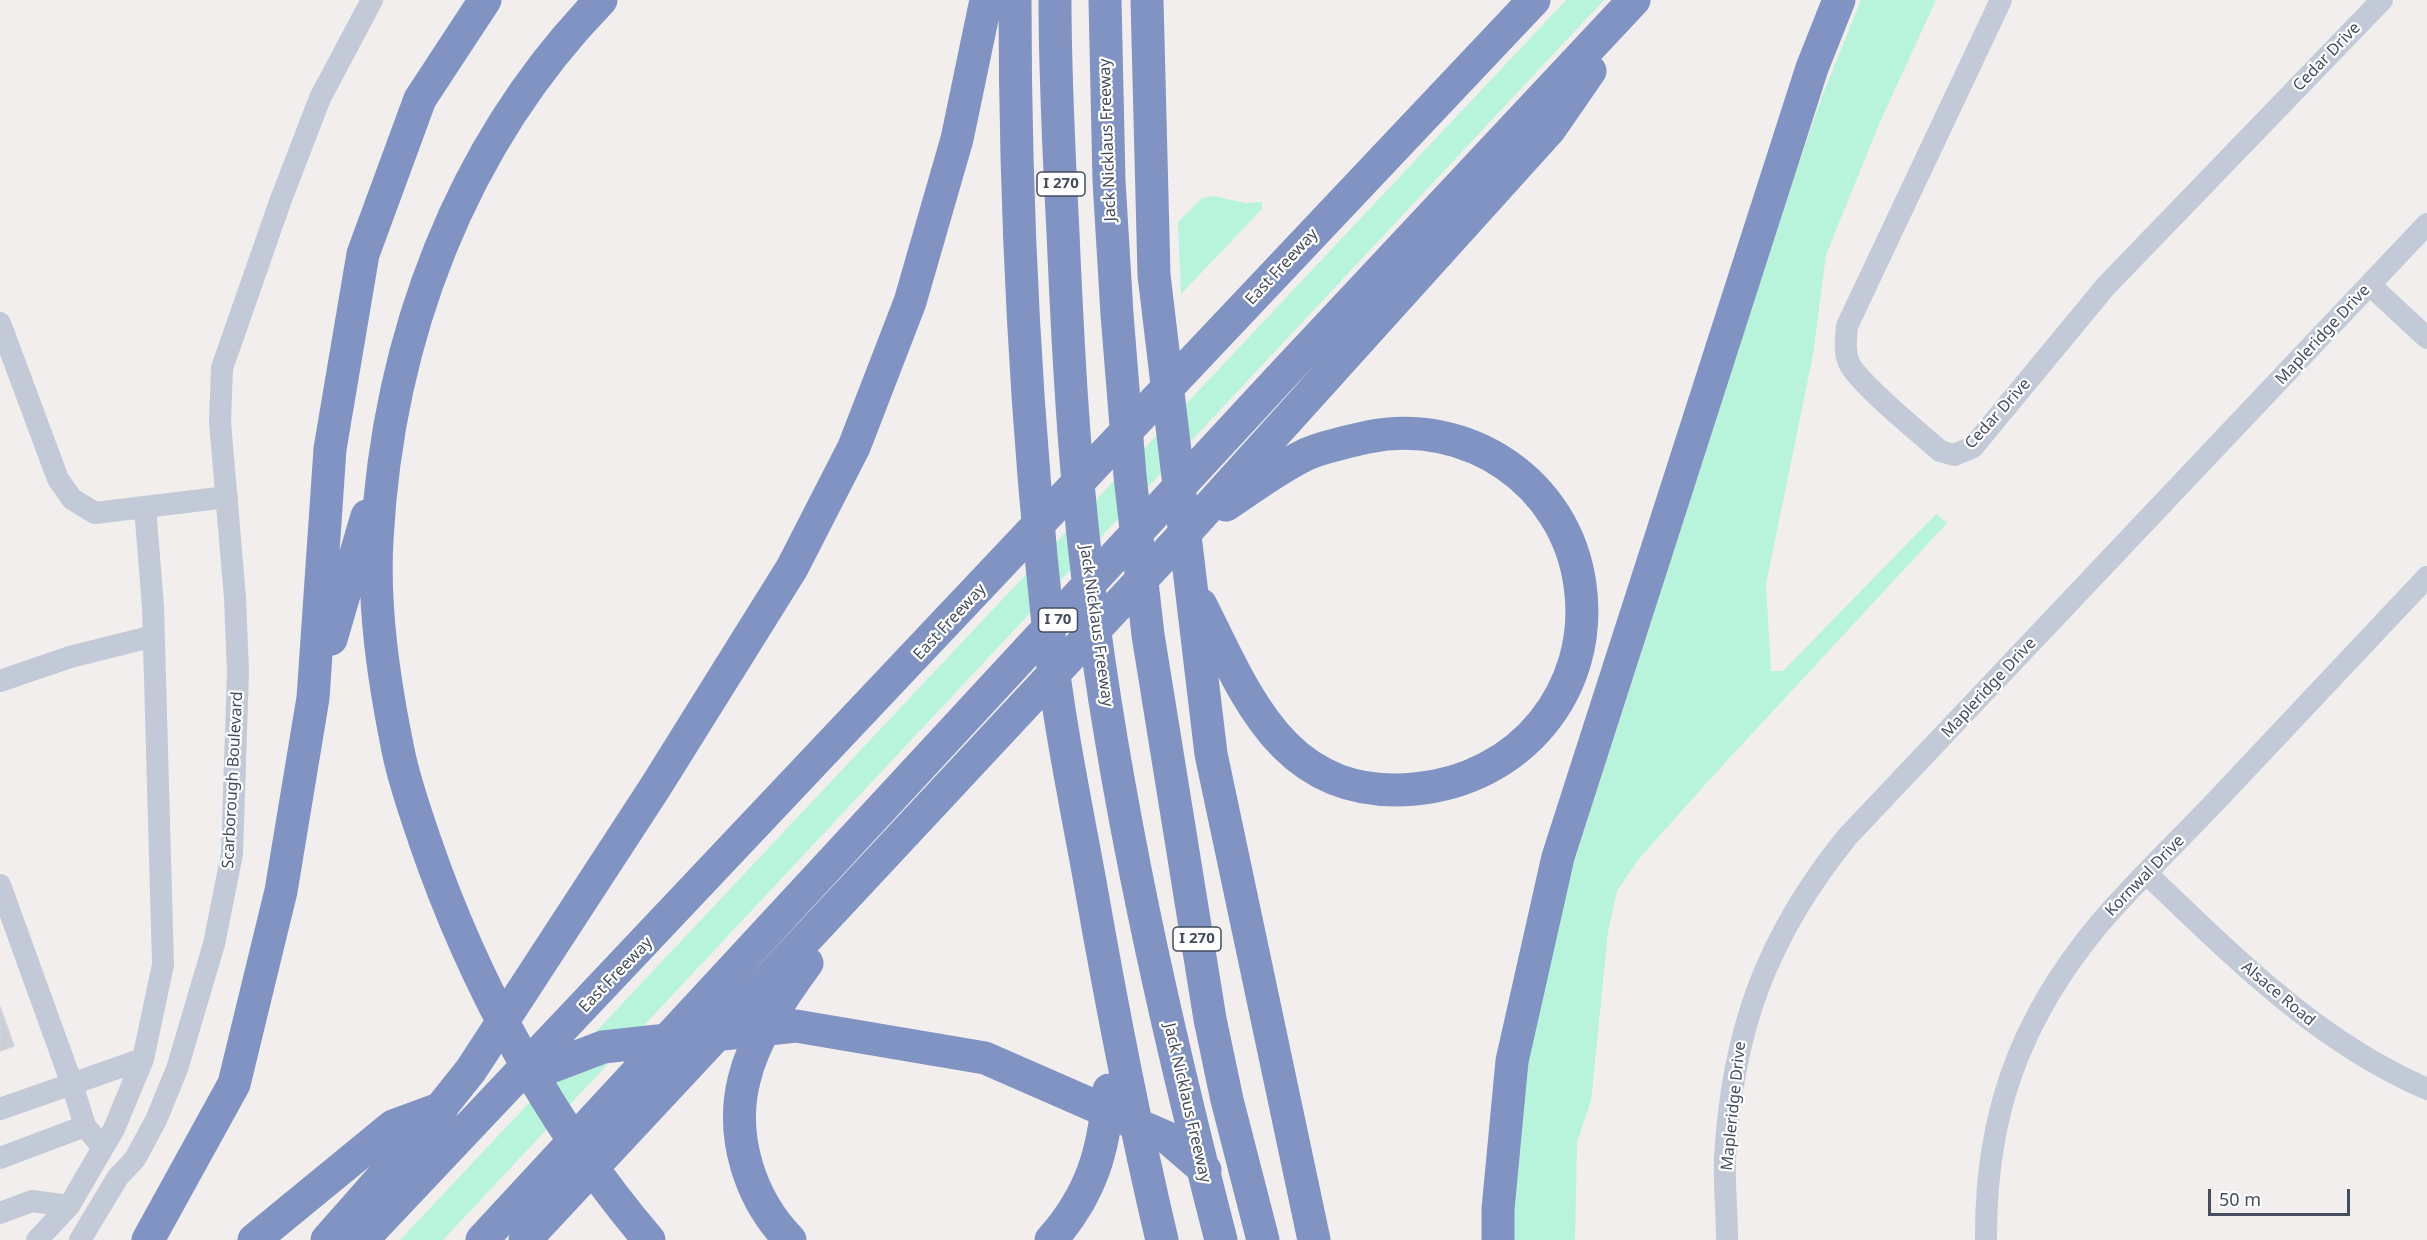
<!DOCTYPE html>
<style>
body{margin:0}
#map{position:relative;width:2427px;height:1240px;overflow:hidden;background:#f1eeed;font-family:"Noto Sans",sans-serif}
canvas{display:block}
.scale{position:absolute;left:2208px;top:1189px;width:142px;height:27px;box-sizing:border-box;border:3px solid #444c5d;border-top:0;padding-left:8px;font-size:18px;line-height:21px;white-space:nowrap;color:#444c5d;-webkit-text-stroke:4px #fff;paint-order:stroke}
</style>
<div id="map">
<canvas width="2427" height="1240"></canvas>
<div class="scale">50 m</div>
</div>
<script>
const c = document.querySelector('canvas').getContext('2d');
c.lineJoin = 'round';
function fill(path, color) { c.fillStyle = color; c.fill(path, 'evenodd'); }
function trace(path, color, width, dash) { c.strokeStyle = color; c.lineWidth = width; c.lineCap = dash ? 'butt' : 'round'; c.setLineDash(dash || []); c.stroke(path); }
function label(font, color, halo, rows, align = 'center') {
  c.font = font + ' "Noto Sans",sans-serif'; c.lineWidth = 4.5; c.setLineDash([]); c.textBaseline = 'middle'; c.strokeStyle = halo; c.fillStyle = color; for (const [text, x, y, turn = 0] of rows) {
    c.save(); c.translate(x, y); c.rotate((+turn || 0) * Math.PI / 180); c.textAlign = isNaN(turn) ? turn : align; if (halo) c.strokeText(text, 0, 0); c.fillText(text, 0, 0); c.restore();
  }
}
fill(new Path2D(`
 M1566 0H1604L443 1240H400Z
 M1861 0H1936L1879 124 1826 255 1813 355 1766 584 1771 671H1783L1936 514 1947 523 1711 778 1638 860 1617 891 1608 932 1591 1101 1577 1142 1575 1240H1505L1512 1147 1546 949 1792 183 1823 94Z
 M1213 196 1246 203 1262 202V209L1181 294 1178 222 1202 198Z`), '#b7f4db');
const building = new Path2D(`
 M0 1007 14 1046 0 1051Z`);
fill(building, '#ccced6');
trace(building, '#d1d2da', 1.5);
trace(new Path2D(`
 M2001 0 1847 326C1846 339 1844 351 1849 363 1859 384 1920 433 1940 451L1954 455 1973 447 2106 286 2382 0
 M2370 285 2427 338
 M0 323 58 479 72 499 95 513 227 497
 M0 681 70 657 154 636
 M2147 874C2233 956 2316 1041 2427 1089
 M0 885 72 1084 85 1126 103 1148
 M0 1109 143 1059 163 965 153 607 145 507
 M0 1158 85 1126
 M0 1213 32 1201 69 1206
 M37 1240 69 1206 114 1129 143 1059
 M80 1240 118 1177 135 1159 156 1120 177 1069 214 944 232 854 238 672 235 598 220 422 222 368 280 202 320 98 372 0
 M1727 1240C1727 1213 1724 1185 1725 1158 1732 1031 1767 936 1847 837L2427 224
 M1986 1240C1985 1115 2020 1019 2100 923 2136 881 2177 842 2216 801 2286 726 2357 652 2427 577`), '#c2c9d7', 22);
trace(new Path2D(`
 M601 0C460 145 388 339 377 539 373 608 384 681 398 750 404 781 415 811 425 841 474 984 551 1125 649 1240
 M1015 0C1015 211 1026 424 1049 634 1058 718 1075 800 1090 882 1111 1002 1134 1122 1162 1240
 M1055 0C1055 78 1059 155 1063 233 1068 349 1074 464 1088 579 1115 802 1165 1023 1221 1240
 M1105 0 1109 181 1117 314 1130 476 1148 635 1210 1019 1227 1100 1263 1240
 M1147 0 1154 275 1211 754 1314 1240
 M1201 605C1248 700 1286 801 1415 789 1519 780 1595 691 1580 585 1566 482 1468 417 1368 437 1347 442 1326 446 1307 454 1279 467 1252 488 1226 505
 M331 639 367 516
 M524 1077 603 1047 796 1026 985 1058 1168 1138 1205 1170
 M148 1240 234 1084 281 891 313 698 330 449 363 254 420 99 485 0
 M254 1240 393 1126 442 1108
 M327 1240 416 1139 471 1070 656 786 792 568 854 447 910 302 957 139 986 0
 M362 1240C755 829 1145 415 1534 0
 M482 1240 1278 380 1634 0
 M525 1240 1187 531 1550 129 1590 71
 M790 1240C750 1199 730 1137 744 1080 754 1038 782 997 807 963
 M1051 1240C1092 1194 1104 1150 1109 1090
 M1498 1240V1209L1512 1061 1558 857 1812 68 1839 0`), '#8093c3', 33);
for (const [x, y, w] of [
 [1061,184,48],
 [1058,620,39],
 [1197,939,48]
]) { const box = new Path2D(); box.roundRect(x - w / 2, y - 12, w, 24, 4.5); c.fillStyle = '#fff'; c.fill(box); trace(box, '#444c5d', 1.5); }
label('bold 15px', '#444c5d', null, [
 ["I 270",1061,184],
 ["I 70",1058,620],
 ["I 270",1197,939]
]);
label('16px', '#444c5d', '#fff', [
 ["Cedar Drive",2327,57,-46],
 ["Jack Nicklaus Freeway",1108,140,-92],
 ["East Freeway",1282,267,-47],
 ["Mapleridge Drive",2323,335,-47],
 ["Cedar Drive",1998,414,-48],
 ["East Freeway",950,622,-47],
 ["Jack Nicklaus Freeway",1096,626,82],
 ["Mapleridge Drive",1989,688,-47],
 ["Scarborough Boulevard",233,780,-87],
 ["Kornwal Drive",2145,876,-46],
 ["East Freeway",616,975,-46],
 ["Alsace Road",2278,994,40],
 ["Jack Nicklaus Freeway",1187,1103,77],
 ["Mapleridge Drive",1734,1106,-84]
]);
</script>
